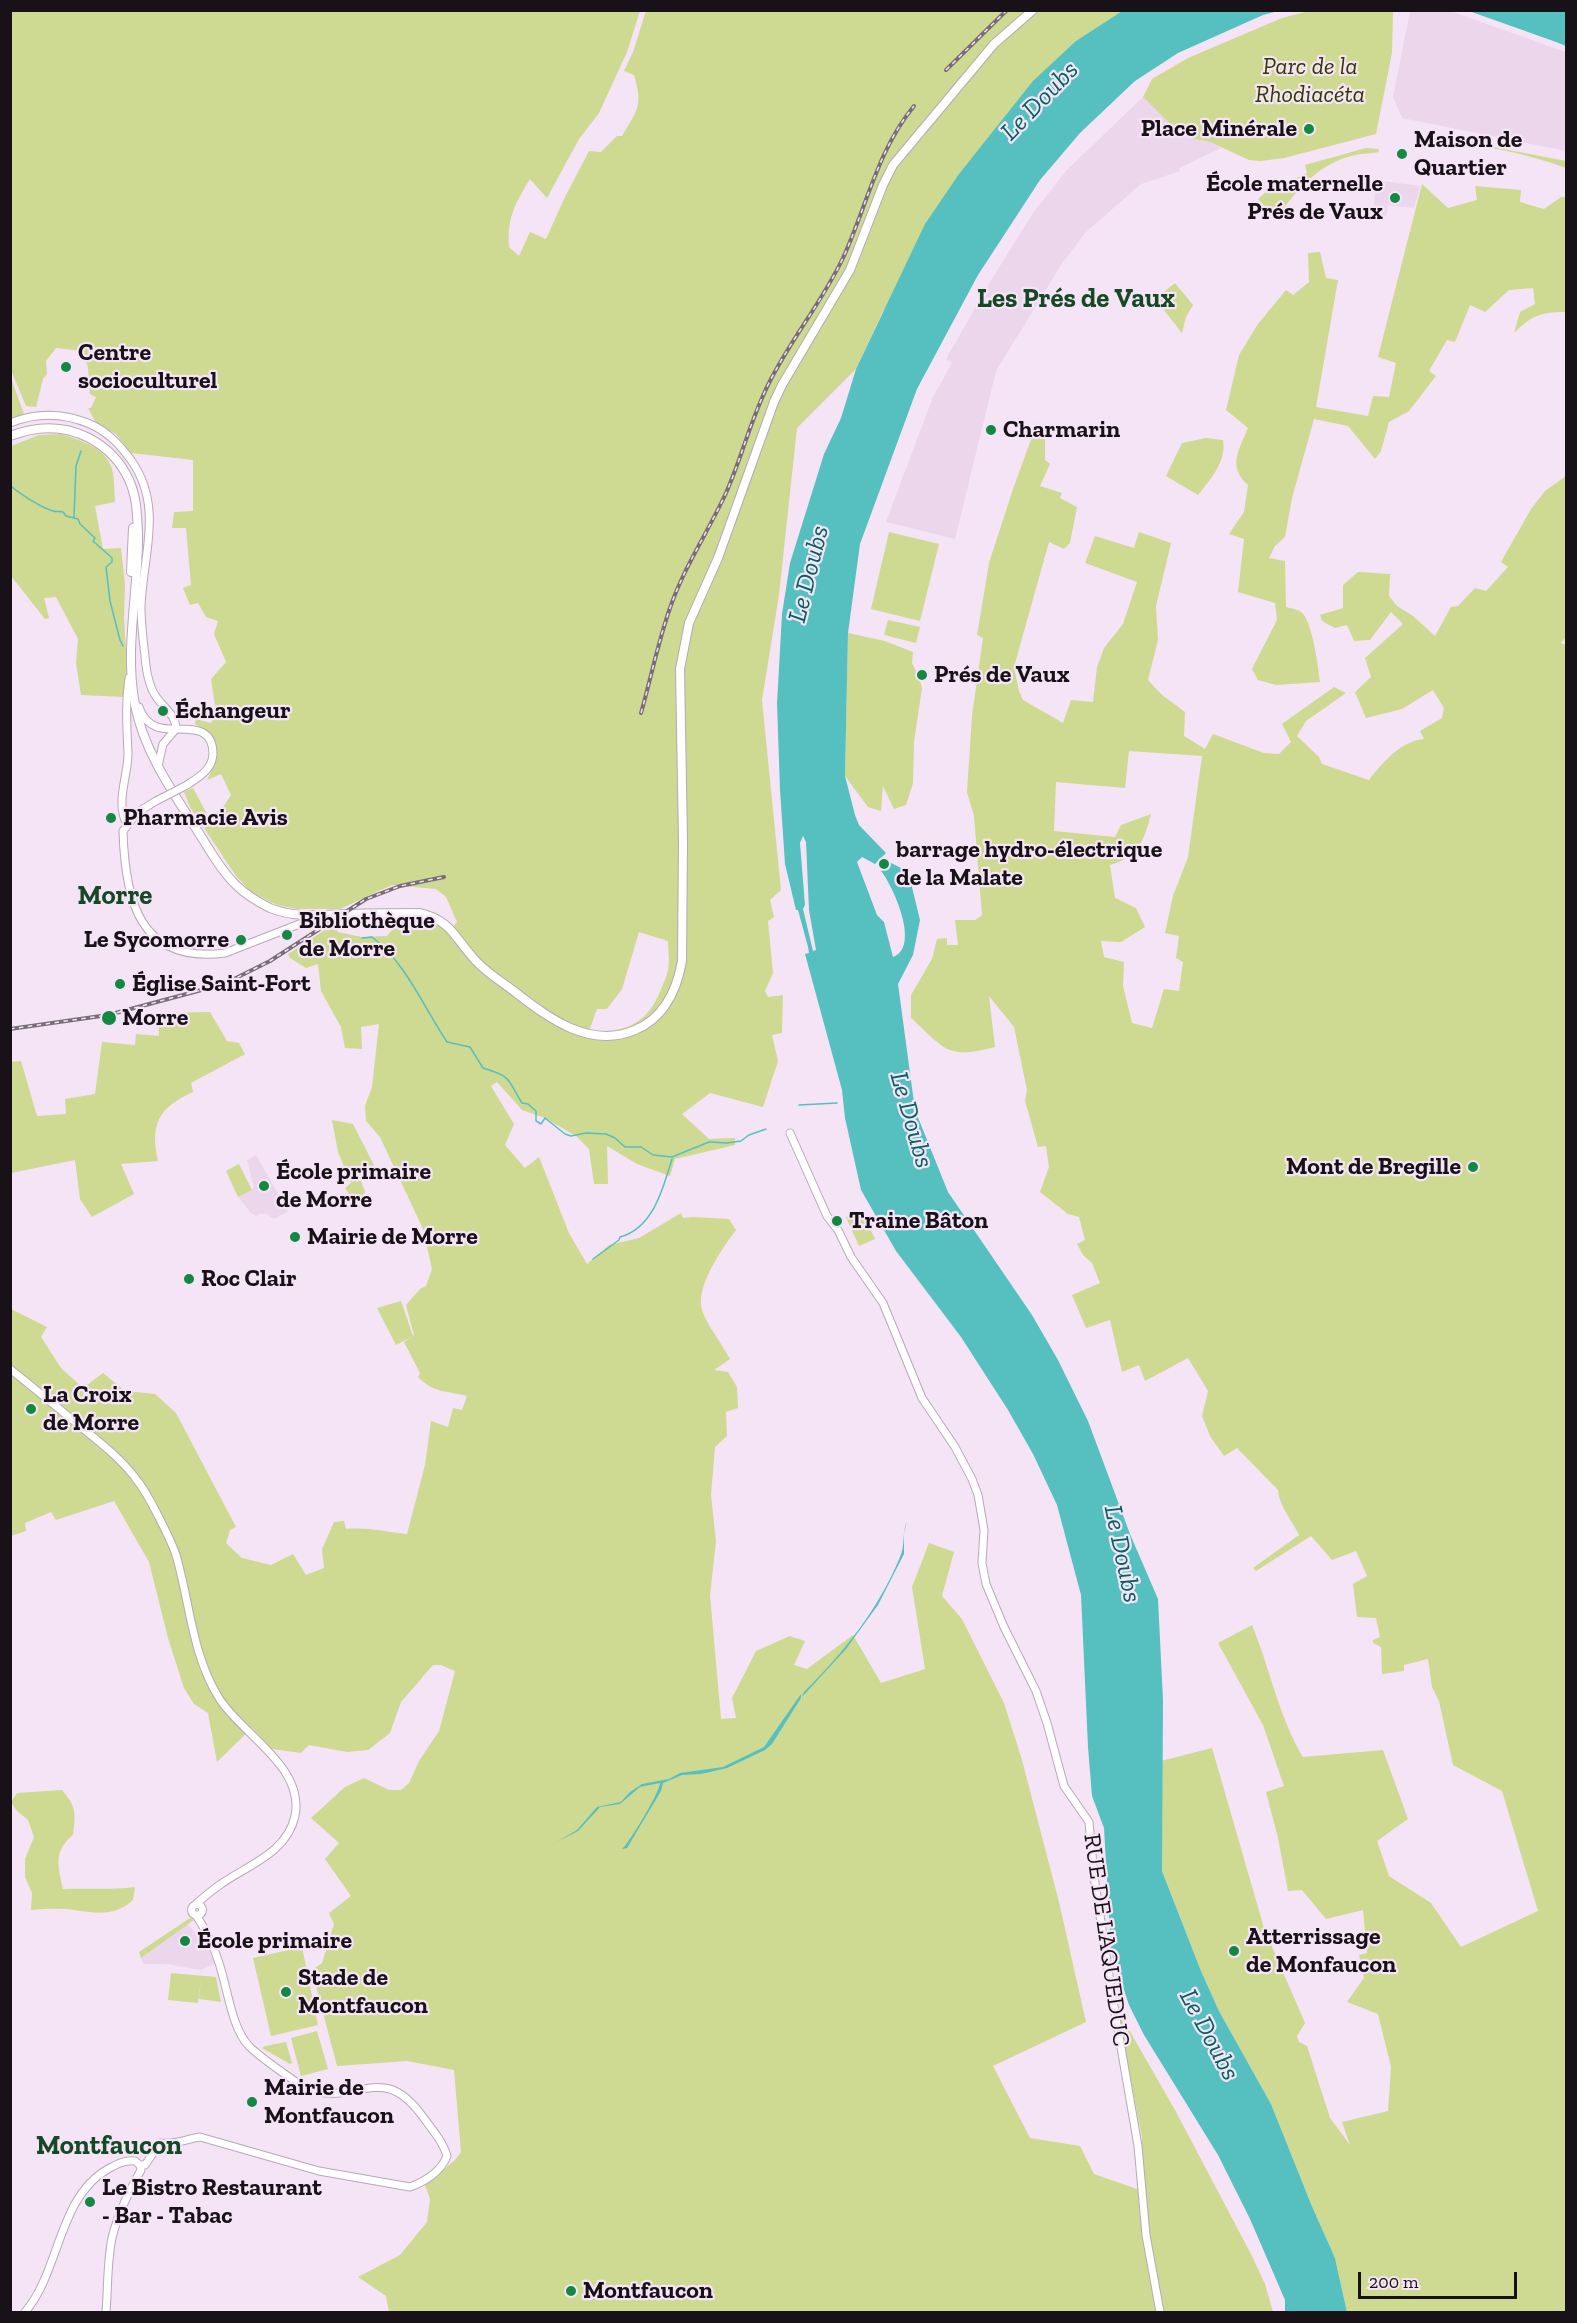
<!DOCTYPE html>
<meta charset="utf-8">
<style>
body{margin:0}
#map{position:relative;width:1577px;height:2323px;overflow:hidden;background:#f5e4f5;font-family:"Zilla Slab",serif}
canvas{display:block}
.frame{position:absolute;inset:0;border:12px solid #181218;pointer-events:none}
.scale{position:absolute;left:1358px;top:2272px;width:159px;height:27px;box-sizing:border-box;border:3px solid #181218;border-top:0;padding-left:8px;font-size:18px;line-height:21px;white-space:nowrap;color:#181218;-webkit-text-stroke:4px #f5e4f5;paint-order:stroke}
</style>
<div id="map">
<canvas width="1577" height="2323"></canvas>
<div class="frame"></div>
<div class="scale">200 m</div>
</div>
<script>
const c = document.querySelector('canvas').getContext('2d');
c.lineJoin = 'round';
function fill(path, color) { c.fillStyle = color; c.fill(path, 'evenodd'); }
function trace(path, color, width, dash) { c.strokeStyle = color; c.lineWidth = width; c.lineCap = dash ? 'butt' : 'round'; c.setLineDash(dash || []); c.stroke(path); }
function label(font, color, halo, rows, align = 'center') {
  c.font = font + ' "Zilla Slab",serif'; c.lineWidth = 4.5; c.setLineDash([]); c.textBaseline = 'middle'; c.strokeStyle = halo; c.fillStyle = color; for (const [text, x, y, turn = 0] of rows) {
    c.save(); c.translate(x, y); c.rotate((+turn || 0) * Math.PI / 180); c.textAlign = isNaN(turn) ? turn : align; if (halo) c.strokeText(text, 0, 0); c.fillText(text, 0, 0); c.restore();
  }
}
fill(new Path2D(`
 M1410 11H1450L1566 52V151L1402 118 1393 97Z
 M1143 97 1172 126 1190 138 1210 142 1221 148 1179 168 1180 171 1141 184 1086 232 1063 262 996 371 955 539 886 522 933 397 952 363 946 359 990 282 1033 213 1066 171Z
 M1376 180 1420 186 1414 208 1388 205 1386 216 1373 214Z
 M256 1155 288 1211 274 1219 265 1213 263 1215 262 1213 256 1216 251 1213 238 1197 254 1188 247 1160Z
 M187 1923 196 1933 202 1931 216 1963 201 1970 166 1964H144L141 1958Z`), '#ecd6ec');
fill(new Path2D(`
 M1313 10 1393 11 1392 53 1376 134 1284 158 1261 161 1249 160 1210 142 1190 138 1172 126 1143 97 1152 79 1188 58 1282 18Z
 M10 11H640L627 52 599 113 579 139 547 198 530 179C515 204 507 217 509 247L519 256 530 232 546 239 564 199 589 151 601 152 617 136H622C638 109 643 106 634 75L624 71 633 52 646 11H1125L882 313 856 369 797 428 779 595 762 700 781 890 770 900 774 917 768 921 773 973 765 991 768 997 783 995 782 1033 772 1035 778 1061 763 1107 710 1093 682 1114 709 1139 735 1138V1145L675 1159 670 1176 637 1164 607 1146 608 1184H594L589 1149 576 1136 545 1118 522 1110 497 1082 491 1086 514 1124 505 1145 525 1168 539 1157 569 1233 587 1264 609 1245 639 1238 681 1213 683 1218 693 1217 729 1219 736 1230C723 1247 695 1287 702 1310 707 1325 722 1344 730 1359L714 1370 728 1372 737 1387 738 1408 726 1412 727 1436 715 1447 711 1495 716 1541 710 1595 721 1719 736 1718 732 1698 756 1651 790 1636 805 1641 794 1665 807 1669 853 1635 881 1683 925 1669 912 1587 929 1543 954 1552 942 1596 962 1619 1004 1703 1022 1760 1059 1902 1086 2022 993 2066 1030 2138 1080 2146 1094 2174 1137 2189 1142 2138 1117 2008 1120 2007 1128 2028 1175 2110 1252 2256 1265 2284 1273 2312H389L386 2296 358 2277 400 2255 427 2222 430 2199 425 2185 455 2160 461 2152 454 2070 407 2061 337 2066 317 1990 315 1968 322 1963 334 1924 329 1913 351 1896 325 1859 339 1843 311 1818 345 1787 364 1778 389 1790H401L409 1783 419 1761 439 1731 455 1671 441 1665H433L401 1702 390 1733 368 1750 347 1752 309 1745 301 1753 272 1749 252 1728 217 1762 208 1713 194 1704 184 1688 168 1638 149 1562 114 1501 56 1520 51 1512 25 1523 26 1531 11 1536V1309L47 1327 41 1337 61 1368 83 1388 103 1373 125 1391 155 1394 176 1413 236 1527 230 1530 226 1543 242 1558 271 1565 293 1554 306 1575 324 1568 322 1549 334 1522 344 1521 346 1529C367 1527 386 1532 407 1534L425 1465 431 1421 448 1427 453 1408 462 1410 467 1396C445 1390 435 1394 418 1377L420 1373 404 1342 414 1335 406 1305 420 1289 426 1286 432 1269 423 1229 380 1137 366 1121 365 1106 372 1087 379 1024 361 1027 362 1049 345 1048 341 1027 321 991 318 964 306 968 290 958 288 954 334 924 338 932 362 937 387 936 396 925 411 916 428 919 449 931 457 922 446 897 436 889 392 885 340 909H297L277 905 251 892 236 876 190 807 184 792 193 788 208 816 221 810 231 795 221 774 207 780C221 754 223 740 195 724L196 719 211 723 216 712 211 679 226 662 214 634 218 621 206 617 198 603 190 605 183 588 191 585 186 528H172L174 512 193 511V460L131 453 116 434 96 423 88 408H91L96 397 90 394 88 368 83 351 56 348 46 361 47 374 43 379 36 407 26 406 11 370ZM639 932 668 941C668 950 670 961 668 970 667 976 664 982 662 987 648 1024 626 1033 589 1031L597 1009H607L622 989Z
 M1442 137 1566 161V168C1522 152 1473 143 1426 138Z
 M1366 148 1378 149 1379 152C1371 154 1363 153 1355 155 1319 163 1296 190 1276 219L1258 199 1276 183 1281 185 1307 173 1305 165Z
 M1422 184 1448 208 1477 200 1475 186 1521 190 1520 202 1544 209 1561 197H1566V312C1541 312 1532 315 1514 333L1520 312 1535 304 1533 288 1509 290 1485 312 1470 305 1455 342 1447 340 1429 371 1436 376 1409 411 1389 422 1381 451 1375 459 1348 426 1314 419 1292 498 1285 537 1275 546 1269 558 1285 561 1286 607C1293 609 1299 609 1304 615 1313 628 1318 666 1320 682L1276 685 1258 680 1252 669 1277 620 1275 603 1238 592 1244 539 1229 534 1244 512 1248 485C1227 466 1239 450 1248 428L1226 410 1239 355 1258 324 1286 290 1293 295 1309 282 1308 253 1320 252 1326 278 1338 280 1316 407 1368 416 1373 396 1389 397 1396 363 1378 357Z
 M1175 283 1193 305 1186 317 1182 333 1155 299Z
 M11 378 24 414 11 420Z
 M1037 423 1045 432V460L1050 464 1040 486 1062 493 1060 498 1077 507 1070 543 1064 549 1049 542 1014 667 1019 691 1023 700 1063 723 1071 700 1093 702 1097 667 1104 648 1123 624 1137 582 1085 563 1095 536 1134 548 1139 532 1171 543 1156 606 1158 640 1148 680 1161 694 1185 712 1184 736 1205 749 1213 734 1264 753 1279 754 1291 742 1282 724 1334 687 1346 693 1306 721 1297 736 1319 757 1322 764 1369 780C1383 762 1401 741 1424 739L1420 731 1442 718 1444 708 1433 690 1402 709 1366 718 1355 692 1371 677 1365 658 1403 624 1391 612 1370 640 1354 641 1347 625 1335 628 1322 621 1320 615 1343 608V585L1358 572 1390 574 1389 596 1397 606 1413 616 1435 636 1451 607 1458 606 1475 588 1486 591 1508 567 1501 562 1531 509 1545 491 1566 476V637L1561 643 1566 645V2312H1347L1335 2258 1311 2204 1271 2104 1219 2011 1201 1971 1162 1871 1161 1761 1212 1748 1264 1928 1305 2023 1297 2036 1299 2042 1307 2046 1330 2118 1350 2145 1342 2122 1388 2111 1391 2067 1378 2014 1347 2002 1364 1978 1359 1955 1367 1953 1363 1910 1326 1919 1302 1890 1288 1891 1278 1838 1266 1792 1284 1786 1263 1725 1218 1643 1252 1625C1270 1669 1279 1717 1303 1757L1383 1750 1408 1819 1377 1841 1389 1876 1431 1903 1461 1947 1538 1911 1502 1791 1453 1765 1439 1701 1432 1687 1428 1659 1404 1665V1671L1382 1674 1381 1647 1373 1643V1640L1380 1637 1376 1618 1357 1617 1353 1584 1367 1576 1356 1551 1332 1560 1311 1536 1256 1571 1253 1568 1299 1535C1292 1520 1279 1506 1278 1490L1237 1448 1224 1456 1210 1436 1202 1416 1208 1391 1188 1358 1145 1381 1139 1365 1122 1372 1110 1320 1086 1328 1072 1295 1100 1283 1092 1263 1083 1255 1077 1244 1085 1240 1079 1217 1068 1214 1040 1192 1049 1167 1046 1146 1038 1147 1025 1101 1027 1090 1014 1027 989 996 995 1047C947 1060 945 1049 911 1018V995L932 959 937 939 947 938V945H958L955 920H975L982 915 974 816 967 792 972 716 983 638 977 635 989 563 1013 489ZM1129 751 1202 756 1188 857 1173 896 1165 933 1179 936 1176 958 1183 962 1179 991 1164 989 1152 1028 1132 1023 1123 986 1124 962 1104 957 1101 941 1121 942 1145 927 1136 908 1115 898 1110 865C1139 857 1144 840 1151 814L1121 825 1115 837 1054 831 1056 782 1125 788Z
 M62 434C78 440 102 446 110 464 115 473 114 491 115 502L95 506 103 549 121 548 125 584 124 618 127 667 124 697 81 695 76 663 78 639 56 597 44 598 49 618 45 619 11 576V446L39 435Z
 M1206 438 1223 440C1227 461 1210 480 1198 495L1166 476 1182 443Z
 M889 532 939 544 920 621 871 609Z
 M888 620 920 627 916 643 884 635Z
 M848 633 885 641 913 652 912 663 919 677 922 688 914 742 913 783 906 805 894 809 883 786 881 811 868 807 845 776Z
 M210 1012 227 1041 239 1043 245 1054 191 1083 193 1092C158 1108 150 1124 158 1161L121 1164 134 1194 92 1217 80 1199 75 1160 11 1173V1062L21 1061 37 1116 66 1114 65 1099 95 1094 102 1042 135 1045 136 1034 159 1036 158 1013Z
 M332 1120 353 1124 379 1175 361 1181 365 1192 359 1209 345 1188 351 1183 338 1152Z
 M239 1164 252 1190 238 1197 226 1171Z
 M861 1210 875 1239 859 1246 846 1217Z
 M401 1301 413 1336 396 1345 377 1308Z
 M62 1790C76 1806 76 1813 73 1835 53 1851 58 1866 63 1889 87 1888 111 1890 135 1887L133 1900C114 1917 97 1913 74 1910 60 1908 45 1909 31 1910L32 1893 25 1877V1859L34 1837 28 1820 17 1811 11 1802 17 1793Z
 M190 1918 194 1920 141 1958 139 1952Z
 M302 1947 318 2025 271 2036 253 1958Z
 M171 1973 216 1977 221 2002 199 1999 201 1979 198 2003 168 2000Z
 M317 2031 328 2069 301 2076 291 2038Z
 M286 2042 292 2063 290 2064 262 2048 265 2046Z`), '#ced991');
fill(new Path2D(`
 M1124 10 1278 11 1263 15 1178 53 1135 81 1080 133 1040 180 978 275 917 389 860 544 848 633 845 776 855 815 859 825 886 853 875 864 862 857 857 862 877 915 884 922 893 957C921 947 893 886 881 871L889 862 903 869 910 879 920 920 913 955 898 984 915 1110 948 1192 1032 1315 1058 1360 1088 1421 1130 1534 1158 1599 1163 1700 1162 1871 1201 1971 1219 2011 1271 2104 1311 2204 1335 2258 1347 2312H1285V2300L1250 2219 1218 2155 1144 2035 1129 2005 1111 1951 1104 1828 1092 1796 1088 1747 1081 1595 1057 1505 1033 1454 1008 1410 961 1337 896 1251 861 1190 845 1118 842 1090 805 954 809 953 808 947 798 910H796L785 864 780 790 777 703 782 614 790 563 824 454 841 418 856 369 925 224 959 174 1033 81 1076 41ZM803 836 806 842 809 910 816 950 813 951 803 909 805 905 800 843Z
 M1469 11H1566V46L1556 42Z
 M907 1521 904 1534V1554L878 1605 846 1649 802 1697 804 1692C844 1652 878 1610 900 1557 905 1546 902 1533 907 1521Z
 M801 1694V1698L772 1744 765 1750 727 1768 701 1774 682 1775 663 1783 661 1791 627 1848 622 1849C628 1845 660 1792 660 1783L640 1787 620 1804 600 1807 578 1831 557 1842 577 1830 597 1807 621 1802 630 1792 642 1784 669 1779 680 1773 723 1767 764 1747Z`), '#56c0c0');
trace(new Path2D(`
 M10 485C18 493 42 508 53 511 56 512 60 511 63 512L66 516 78 519 80 524 95 538 93 541 112 558V562L106 567 110 601 120 640 123 646
 M74 517 76 466 81 451
 M362 938 372 937C406 963 423 1006 447 1042L470 1047 483 1068C513 1077 507 1079 522 1103L528 1104 536 1111V1121L541 1124 545 1118 565 1134 571 1136 586 1133 606 1134 615 1138 625 1147H641L653 1155 672 1157 709 1142 727 1143 741 1141 749 1135 766 1129
 M799 1105 837 1103
 M593 1259 619 1240 620 1237C653 1228 663 1189 672 1159`), '#56c0c0', 1.5);
const minor = new Path2D(`
 M10 423C37 412 64 413 90 424 108 432 119 444 131 460 164 507 143 554 141 606 141 622 143 640 145 656 146 669 148 684 155 695 162 707 176 714 176 729
 M139 707C142 717 147 723 157 727 175 734 213 718 213 754 212 770 199 777 187 785
 M158 766 163 744 176 729
 M156 801 138 812 123 831C125 900 139 964 225 953L320 916
 M127 824C115 803 128 776 128 754 127 727 125 706 129 678
 M790 1133 827 1216 838 1230 851 1257 883 1303 922 1398 955 1447 972 1479 978 1495 984 1530 982 1563 986 1584 1004 1627 1036 1691 1047 1723 1064 1786 1089 1822 1094 1876 1112 1995 1138 2146 1146 2235 1160 2312
 M10 1369C34 1388 57 1407 81 1427 102 1444 123 1460 139 1483 149 1496 171 1540 176 1555 190 1603 192 1655 219 1698 240 1733 305 1766 295 1816 287 1853 248 1865 221 1884 212 1890 204 1897 196 1904
 M191.5 1910a5.5 5.5 0 1 1 11 0a5.5 5.5 0 1 1-11 0Z
 M140 2165H145L160 2143C174 2145 186 2139 200 2137L319 2171 410 2187C424 2182 441 2172 447 2156 443 2142 432 2129 423 2117 383 2062 362 2103 312 2091 304 2089 256 2054 249 2046 231 2028 227 1984 218 1960 213 1944 205 1929 196 1915
 M25 2312C60 2272 58 2197 108 2169 117 2164 124 2160 135 2161L140 2165
 M106 2312C108 2288 107 2262 112 2238 118 2213 129 2192 141 2170L140 2165`);
const major = new Path2D(`
 M10 436C36 426 64 425 89 438 106 447 121 462 129 480 137 497 137 515 138 533 139 590 124 648 135 705 144 751 172 791 197 830 209 849 220 869 236 885 246 895 258 902 270 908 294 918 321 915 346 914 370 913 394 913 419 913 452 920 455 939 476 961 487 973 502 982 515 992 550 1019 590 1049 635 1030 664 1018 677 989 682 961L683 842 680 669 689 623 718 558 774 402 782 385 850 270 883 185 893 165 994 44 1033 10
 M131 572 133 528`);
trace(minor, '#b8a8b8', 9);
trace(major, '#b8a8b8', 10);
trace(minor, '#fff', 7);
trace(major, '#fff', 8);
const rail = new Path2D(`
 M946 70 1007 10
 M641 713C651 678 658 642 670 608 684 567 708 532 726 493 742 457 751 418 769 383 791 339 822 302 843 258 867 206 877 151 914 106
 M10 1029 108 1015 224 984 270 961 366 899 400 886 444 877`);
trace(rail, '#776c77', 4);
trace(rail, '#f5e4f5', 1.5, [4.5]);
const minorBridge = new Path2D(`
 M156 801 187 785`);
trace(minorBridge, '#b8a8b8', 9, []);
trace(minorBridge, '#fff', 7);
for (const [x, y, r, color] of [
 [1309,129,6,"#128842"],
 [1402,154,6,"#128842"],
 [1395,198,6,"#128842"],
 [66,367,6,"#128842"],
 [991,430,6,"#128842"],
 [922,675,6,"#128842"],
 [163,711,6,"#128842"],
 [111,818,6,"#128842"],
 [884,864,6,"#128842"],
 [287,935,6,"#128842"],
 [241,940,6,"#128842"],
 [120,984,6,"#128842"],
 [109,1018,8,"#128842"],
 [1473,1167,6,"#128842"],
 [264,1186,6,"#128842"],
 [837,1221,6,"#128842"],
 [295,1237,6,"#128842"],
 [189,1279,6,"#128842"],
 [31,1409,6,"#128842"],
 [185,1941,6,"#128842"],
 [1234,1951,6,"#128842"],
 [286,1992,6,"#128842"],
 [252,2102,6,"#128842"],
 [90,2202,6,"#128842"],
 [571,2291,6,"#128842"]
]) { const dot = new Path2D(); dot.arc(x, y, r, 0, 2 * Math.PI); c.fillStyle = color; c.fill(dot); trace(dot, '#f5e4f5', 2); }
label('italic 24px', '#323800', '#f5e4f5', [
 ["Parc de la",1310,67],
 ["Rhodiacéta",1310,95]
]);
label('bold 24px', '#181218', '#f5e4f5', [
 ["Place Minérale",1297,129,"right"],
 ["Maison de",1414,140],
 ["Quartier",1414,168],
 ["École maternelle",1383,184,"right"],
 ["Prés de Vaux",1383,212,"right"],
 ["Centre",78,353],
 ["socioculturel",78,381],
 ["Charmarin",1003,430],
 ["Prés de Vaux",934,675],
 ["Échangeur",175,711],
 ["Pharmacie Avis",123,818],
 ["barrage hydro-électrique",896,850],
 ["de la Malate",896,878],
 ["Bibliothèque",299,921],
 ["de Morre",299,949],
 ["Le Sycomorre",229,940,"right"],
 ["Église Saint-Fort",132,984],
 ["Morre",122,1018],
 ["Mont de Bregille",1461,1167,"right"],
 ["École primaire",276,1172],
 ["de Morre",276,1200],
 ["Traine Bâton",849,1221],
 ["Mairie de Morre",307,1237],
 ["Roc Clair",201,1279],
 ["La Croix",43,1395],
 ["de Morre",43,1423],
 ["Atterrissage",1246,1937],
 ["de Monfaucon",1246,1965],
 ["École primaire",197,1941],
 ["Stade de",298,1978],
 ["Montfaucon",298,2006],
 ["Mairie de",264,2088],
 ["Montfaucon",264,2116],
 ["Le Bistro Restaurant",102,2188],
 ["- Bar - Tabac",102,2216],
 ["Montfaucon",583,2291]
], 'left');
label('24px', '#181218', '#f5e4f5', [
 ["RUE DE L'AQUEDUC",1106,1940,82]
]);
label('italic 26px', '#026263', '#f5e4f5', [
 ["Le Doubs",1040,101,-46],
 ["Le Doubs",809,574,-76],
 ["Le Doubs",911,1120,74],
 ["Le Doubs",1122,1554,78],
 ["Le Doubs",1209,2035,62]
]);
label('bold 27px', '#154825', '#f5e4f5', [
 ["Les Prés de Vaux",1076,299],
 ["Morre",115,896],
 ["Montfaucon",109,2146]
]);
</script>
